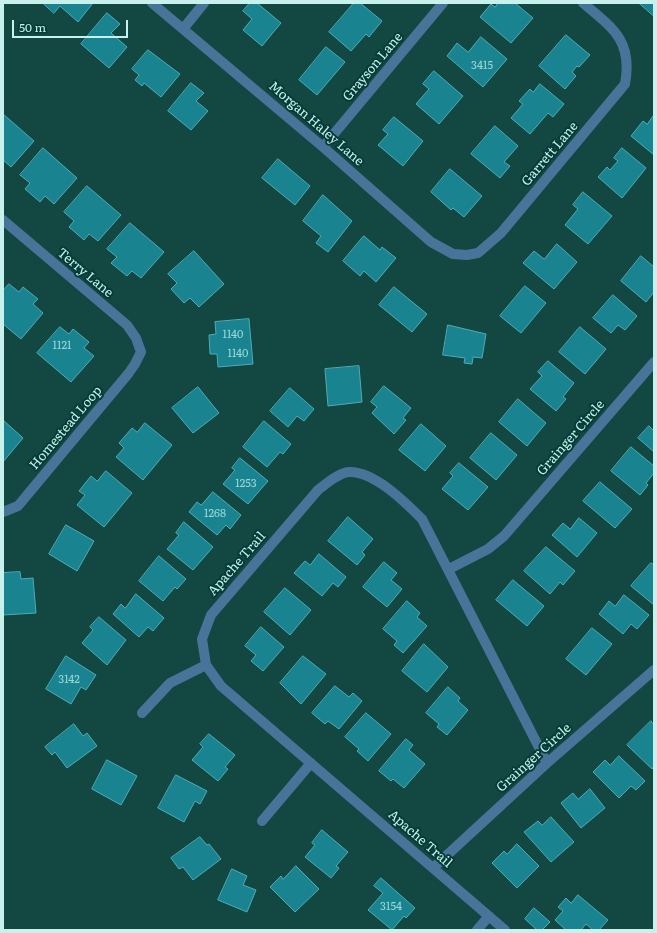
<!DOCTYPE html>
<style>
body{margin:0}
#map{position:relative;width:657px;height:933px;overflow:hidden;background:#134742;font-family:Literata,serif}
canvas{display:block}
.frame{position:absolute;inset:0;border:4px solid #c6f1ec;pointer-events:none}
.scale{position:absolute;left:12px;top:20px;width:116px;height:18px;box-sizing:border-box;border:2px solid #c6f1ec;border-top:0;padding-left:5px;font-size:12px;line-height:14px;white-space:nowrap;color:#c6f1ec;-webkit-text-stroke:3px #043c38;paint-order:stroke}
</style>
<div id="map">
<canvas width="657" height="933"></canvas>
<div class="frame"></div>
<div class="scale">50 m</div>
</div>
<script>
const c = document.querySelector('canvas').getContext('2d');
c.lineJoin = 'round';
function fill(path, color) { c.fillStyle = color; c.fill(path, 'evenodd'); }
function trace(path, color, width, dash) { c.strokeStyle = color; c.lineWidth = width; c.lineCap = dash ? 'butt' : 'round'; c.setLineDash(dash || []); c.stroke(path); }
function label(font, color, halo, rows, align = 'center') {
  c.font = font + ' Literata,serif'; c.lineWidth = 4; c.setLineDash([]); c.textBaseline = 'middle'; c.strokeStyle = halo; c.fillStyle = color; for (const [text, x, y, turn = 0] of rows) {
    c.save(); c.translate(x, y); c.rotate((+turn || 0) * Math.PI / 180); c.textAlign = isNaN(turn) ? turn : align; if (halo) c.strokeText(text, 0, 0); c.fillText(text, 0, 0); c.restore();
  }
}
const building = new Path2D(`
 M43 3H93L78 22 60 6 54 13Z
 M250 3H257L281 23 262 46 243 30 252 19 243 11Z
 M354 3H360L382 21 369 37 366 34 351 51 329 32Z
 M498 3H515L533 18 511 43 480 17 491 4 495 7Z
 M639 3H654V16Z
 M107 13 120 24 111 33 127 47 109 68 81 44Z
 M566 35 590 55 579 67 577 66 572 72 576 76 565 89 539 66Z
 M481 37 507 59 483 87 447 56 457 43 468 52Z
 M326 47 345 62 317 95 299 80Z
 M148 50 180 74 161 97 144 83 142 86 135 80 139 75 132 69Z
 M434 71 463 96 439 124 416 104 429 89 423 84Z
 M191 83 204 93 196 101 208 111 191 130 168 111Z
 M540 84 564 104 553 117 548 113 530 134 511 118 523 104 519 101 530 89 533 92Z
 M3 114 34 141 11 167 3 160Z
 M654 115V155L631 136 643 121 647 124Z
 M394 117 423 141 403 166 378 145 388 134 383 130Z
 M495 126 518 146 504 162 510 166 500 178 471 154Z
 M43 148 77 178 54 204 45 196 40 202 25 189 30 183 20 175Z
 M622 148 646 168 622 198 598 177 607 167 610 170 618 161 614 158Z
 M278 159 310 186 295 205 262 178Z
 M450 169 482 196 464 217 453 208 451 210 431 192Z
 M87 186 121 215 98 241 89 234 84 240 69 227 74 221 64 212Z
 M583 192 612 216 588 244 565 225 578 209 573 205Z
 M323 195 352 221 328 252 316 243 321 236 303 221Z
 M130 223 164 252 141 278 132 271 127 276 111 263 117 257 107 249Z
 M364 236 380 250 382 247 396 258 376 282 364 271 360 276 343 261Z
 M557 244 577 262 554 289 523 263 534 251 544 259Z
 M194 251 224 284 199 307 190 298 184 303 171 289 177 283 168 274Z
 M641 256 654 267V292L646 302 621 281Z
 M9 284 19 292 23 287 38 299 33 304 43 313 21 339 3 324V291Z
 M525 286 546 303 521 333 500 316Z
 M394 287 427 314 412 332 379 305Z
 M613 295 637 316 625 330 618 325 611 333 593 318Z
 M249 319 253 364 218 367 217 354H210L209 335 216 334 215 322Z
 M448 325 486 334 482 358 473 357 472 364 464 363 465 358 443 355Z
 M60 327 69 334 73 329 89 342 84 348 94 356 71 382 37 353Z
 M580 327 606 349 585 374 559 352Z
 M548 361 574 383 563 397 566 399 556 411 530 389 542 376 538 372Z
 M359 366 362 402 328 406 325 369Z
 M384 386 411 408 403 418 406 420 394 434 372 413 377 407 371 402Z
 M198 387 219 413 193 433 172 408Z
 M290 388 314 409 304 421 297 416 288 427 270 411Z
 M518 399 546 423 527 446 499 422Z
 M3 420 23 438 3 462Z
 M264 421 291 444 283 454 280 452 267 467 243 447Z
 M145 423 172 445 143 480 116 457 124 448 119 443 132 428 137 432Z
 M421 424 446 446 425 471 399 450Z
 M649 426 654 431V452L638 438Z
 M491 433 517 455 496 480 470 458Z
 M631 447 654 466V473L646 483 648 485 640 495 611 471Z
 M240 458 268 481 248 504 223 484 235 470 232 468Z
 M459 463 488 487 468 510 442 489 453 476 450 473Z
 M106 471 132 493 104 527 77 505 85 495 79 491 91 476 97 481Z
 M600 482 632 509 615 528 583 501Z
 M213 492 241 515 230 529 226 525 217 535 189 512 197 502 201 505Z
 M348 517 373 539 362 552 365 555 357 565 328 541Z
 M579 518 597 533 577 557 552 535 563 523 570 529Z
 M184 522 213 547 193 570 167 549 179 535 176 533Z
 M66 525 94 541 77 571 49 554Z
 M546 547 575 571 563 585 560 582 550 594 524 571Z
 M319 554 346 577 338 587 333 583 322 596 294 573 305 561 310 565Z
 M159 556 186 579 177 589 175 587 163 601 139 581Z
 M384 562 397 573 391 580 402 589 387 607 363 587Z
 M651 563 654 565V605L631 586Z
 M20 572 21 579 33 578 36 613 3 615V573Z
 M513 580 544 606 527 626 496 600Z
 M285 588 311 610 290 635 264 612Z
 M136 594 164 618 153 631 148 627 139 637 113 614 121 604 125 608Z
 M624 595 649 615 637 629 631 624 623 634 599 614 609 601 615 606Z
 M407 601 420 613 417 617 427 626 403 653 394 645 397 641 383 629Z
 M99 617 126 640 107 665 82 643 93 630 90 627Z
 M261 627 284 647 263 671 251 661 256 655 245 646Z
 M592 628 612 644 586 675 566 659Z
 M424 644 448 667 427 692 402 671Z
 M66 656 96 675 86 690 81 687 71 704 46 689Z
 M303 656 326 674 301 704 280 683Z
 M335 686 349 697 353 693 362 701 339 729 328 721 325 724 312 713Z
 M448 687 460 698 458 701 468 710 447 735 437 727 439 724 426 713Z
 M366 713 391 734 368 761 357 751 359 749 345 737Z
 M651 721 654 725V766L652 769 627 745Z
 M74 724 83 736 87 733 97 746 67 768 55 752 52 755 45 747Z
 M209 734 235 755 225 767 228 769 218 781 192 760 203 747 200 744Z
 M406 739 413 745 409 750 425 764 404 788 393 779 391 781 379 771Z
 M619 756 645 781 636 790 631 786 619 798 593 772 605 760 610 765Z
 M107 760 137 776 121 805 92 789Z
 M176 775 207 791 200 804 195 801 184 822 158 808Z
 M590 789 605 808 581 828 561 803 573 793 578 799Z
 M551 817 574 842 551 862 524 832 538 821 542 825Z
 M322 830 348 852 336 866 339 868 331 878 305 857 315 845 312 843Z
 M200 837 207 845 209 844 221 859 193 880 183 867 179 869 171 858Z
 M517 844 539 866 517 888 492 863 504 851 507 854Z
 M296 866 319 889 295 912 270 887 281 876 283 879Z
 M232 869 247 876 243 885 256 890 247 912 218 900Z
 M381 878 415 908 406 918 404 916 392 930 368 910 383 893 374 886Z
 M578 895 608 920 599 930H593L586 924 581 930H566L555 920 563 911 558 907 566 898 571 903Z
 M534 908 550 922 542 930H537L525 919Z`);
fill(building, '#19848f');
trace(building, '#4eacb8', 1);
trace(new Path2D(`
 M152 3 323 147 431 242 453 254 467 255 478 253 501 233 625 84C633 41 613 28 583 3
 M183 29 204 3
 M323 147 443 3
 M3 220 127 325 136 338 141 352 135 364 128 374 18 506 3 512
 M449 569 488 549 504 536 654 362
 M142 713 170 683 206 665
 M262 821 311 763
 M433 868 547 763 654 670
 M477 930 489 916
 M505 930 221 686 206 665 202 639 211 615 318 490C326 484 339 472 350 472 375 472 405 502 422 519L547 763`), '#497499', 10);
label('11px', '#9bd6d5', null, [
 ["3415",482,66],
 ["1140",233,335],
 ["1121",62,346],
 ["1140",238,354],
 ["1253",246,484],
 ["1268",215,514],
 ["3142",69,680],
 ["3154",391,907]
]);
label('13px', '#c6f1ec', '#043c38', [
 ["Grayson Lane",373,67,-50],
 ["Morgan Haley Lane",316,124,41],
 ["Garrett Lane",550,154,-50],
 ["Terry Lane",85,273,40],
 ["Homestead Loop",66,428,-50],
 ["Grainger Circle",571,438,-49],
 ["Apache Trail",237,564,-49],
 ["Grainger Circle",534,758,-42],
 ["Apache Trail",420,839,41]
]);
</script>
